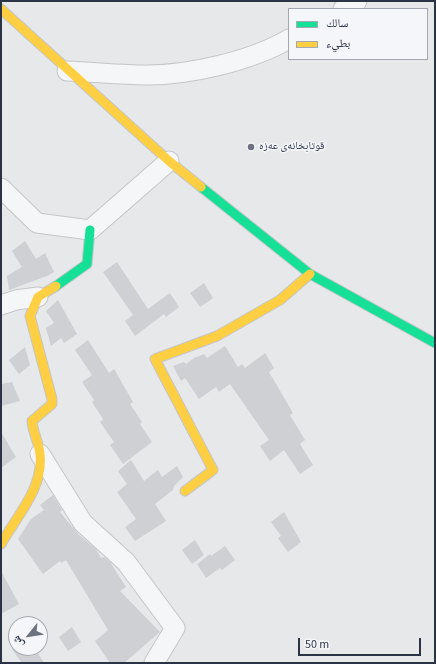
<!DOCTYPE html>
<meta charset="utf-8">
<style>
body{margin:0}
#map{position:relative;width:436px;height:664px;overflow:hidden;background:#e6e8ea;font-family:"Source Sans 3","Noto Naskh Arabic",sans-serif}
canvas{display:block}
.frame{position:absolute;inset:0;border:2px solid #2b3445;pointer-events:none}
.legend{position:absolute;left:288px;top:8px;width:140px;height:52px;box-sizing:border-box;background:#f4f6f9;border:1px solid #a4a8b1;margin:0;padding:5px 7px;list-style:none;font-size:12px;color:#2b3445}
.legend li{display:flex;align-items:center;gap:8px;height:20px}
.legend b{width:20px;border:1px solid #a4a8b1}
.north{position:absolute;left:8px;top:616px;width:40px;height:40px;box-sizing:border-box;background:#f4f6f9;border:1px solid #a4a8b1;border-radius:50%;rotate:240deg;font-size:11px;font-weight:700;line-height:16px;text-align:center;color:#2b3445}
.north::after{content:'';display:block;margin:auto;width:14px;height:18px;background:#6c737f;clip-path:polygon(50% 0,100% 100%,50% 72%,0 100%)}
.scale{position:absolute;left:298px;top:638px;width:123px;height:18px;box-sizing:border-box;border:2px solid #2b3445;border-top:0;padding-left:5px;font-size:12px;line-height:14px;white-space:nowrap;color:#2b3445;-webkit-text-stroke:3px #f4f6f9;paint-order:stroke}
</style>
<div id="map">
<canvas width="436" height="664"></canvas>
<div class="frame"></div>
<ul class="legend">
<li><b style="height:5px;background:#16e098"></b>سالك</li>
<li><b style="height:5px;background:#ffcf43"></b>بطيء</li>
</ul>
<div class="north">ش</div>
<div class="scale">50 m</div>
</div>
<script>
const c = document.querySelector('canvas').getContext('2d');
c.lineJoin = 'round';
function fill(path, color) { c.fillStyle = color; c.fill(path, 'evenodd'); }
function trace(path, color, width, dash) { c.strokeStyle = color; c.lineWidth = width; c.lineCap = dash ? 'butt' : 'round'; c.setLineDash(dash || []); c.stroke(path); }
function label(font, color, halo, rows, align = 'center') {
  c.font = font + ' "Source Sans 3","Noto Naskh Arabic",sans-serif'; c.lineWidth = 3; c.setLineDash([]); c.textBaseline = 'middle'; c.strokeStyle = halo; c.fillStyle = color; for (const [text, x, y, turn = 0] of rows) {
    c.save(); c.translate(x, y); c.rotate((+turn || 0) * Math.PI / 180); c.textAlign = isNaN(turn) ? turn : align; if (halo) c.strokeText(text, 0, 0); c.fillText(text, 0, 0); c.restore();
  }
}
fill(new Path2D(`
 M25 241 36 259 45 253 54 272 47 276 9 290 7 276 22 267 12 251Z
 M117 262 148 309 170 293 179 307 166 317 164 314 135 336 125 321 133 315 103 272Z
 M204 283 213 298 200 307 190 293Z
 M58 300 77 334 64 343 61 338 51 346 46 328 54 323 46 311Z
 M88 340 109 373 114 369 133 402 130 404 142 422 140 424 152 442 123 464 110 445 114 442 100 422 103 419 92 402 94 400 82 382 92 375 75 350Z
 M225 346 238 367 242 364 245 368 265 353 274 368 269 372 293 413 290 415 305 440 300 444 313 465 300 474 284 450 270 461 260 446 269 440 230 384 219 392 216 387 199 399 185 378 181 381 173 366 184 362 186 364 194 358 204 354 207 358Z
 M25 347 30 365 19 374 9 360Z
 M12 382 20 401 1 406V384Z
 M1 432 16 457 1 468Z
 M131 460 144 481 158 470 162 477 177 466 183 477 174 486 173 490 155 504 166 521 135 541 125 527 136 519 117 492 127 484 118 471Z
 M53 495 62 510 60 512 79 535 96 549 101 558 104 557 110 562 126 587 120 591 160 632 124 663H110L95 641 108 630 66 560 61 563 60 561 43 574 18 539 31 519 44 510 40 505Z
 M284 512 301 542 288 552 278 538 281 536 271 522Z
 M195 540 204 555 192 564 182 550Z
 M225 546 235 560 222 570 220 568 206 578 197 564 210 554 211 556Z
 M1 571 19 604 1 614Z
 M72 627 81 642 68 651 59 637Z
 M16 646V648H35L44 663H22L12 649Z`), '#ced0d3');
const street = new Path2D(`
 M343 9 357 1
 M67 71C94 72 121 75 147 75 190 75 251 61 289 39
 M1 188 37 223 90 230 169 161
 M1 305 16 300 38 297
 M40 454 83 523 126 562 175 628 154 663`);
const fast = new Path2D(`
 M201 187 310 274 435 343
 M56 286 87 264 90 230`);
const slow = new Path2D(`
 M1 9 169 161 201 187
 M185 491 213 470 155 359 217 336 280 300 310 274
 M1 544C16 517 44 488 40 454 39 443 33 433 32 421L52 404V399L30 316 38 297 56 286`);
trace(street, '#c4c6c8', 21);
trace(fast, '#c4c6c8', 11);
trace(slow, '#c4c6c8', 11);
trace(street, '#f5f6f7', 19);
trace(fast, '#16e098', 9);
trace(slow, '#ffcf43', 9);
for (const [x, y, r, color] of [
 [251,147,4,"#6c737f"]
]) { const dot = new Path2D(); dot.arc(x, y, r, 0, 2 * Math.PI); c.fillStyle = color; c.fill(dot); trace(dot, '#f4f6f9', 1.5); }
label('11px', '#2b3445', '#f4f6f9', [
 ["قوتابخانەی عەزە",259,147]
], 'left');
</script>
